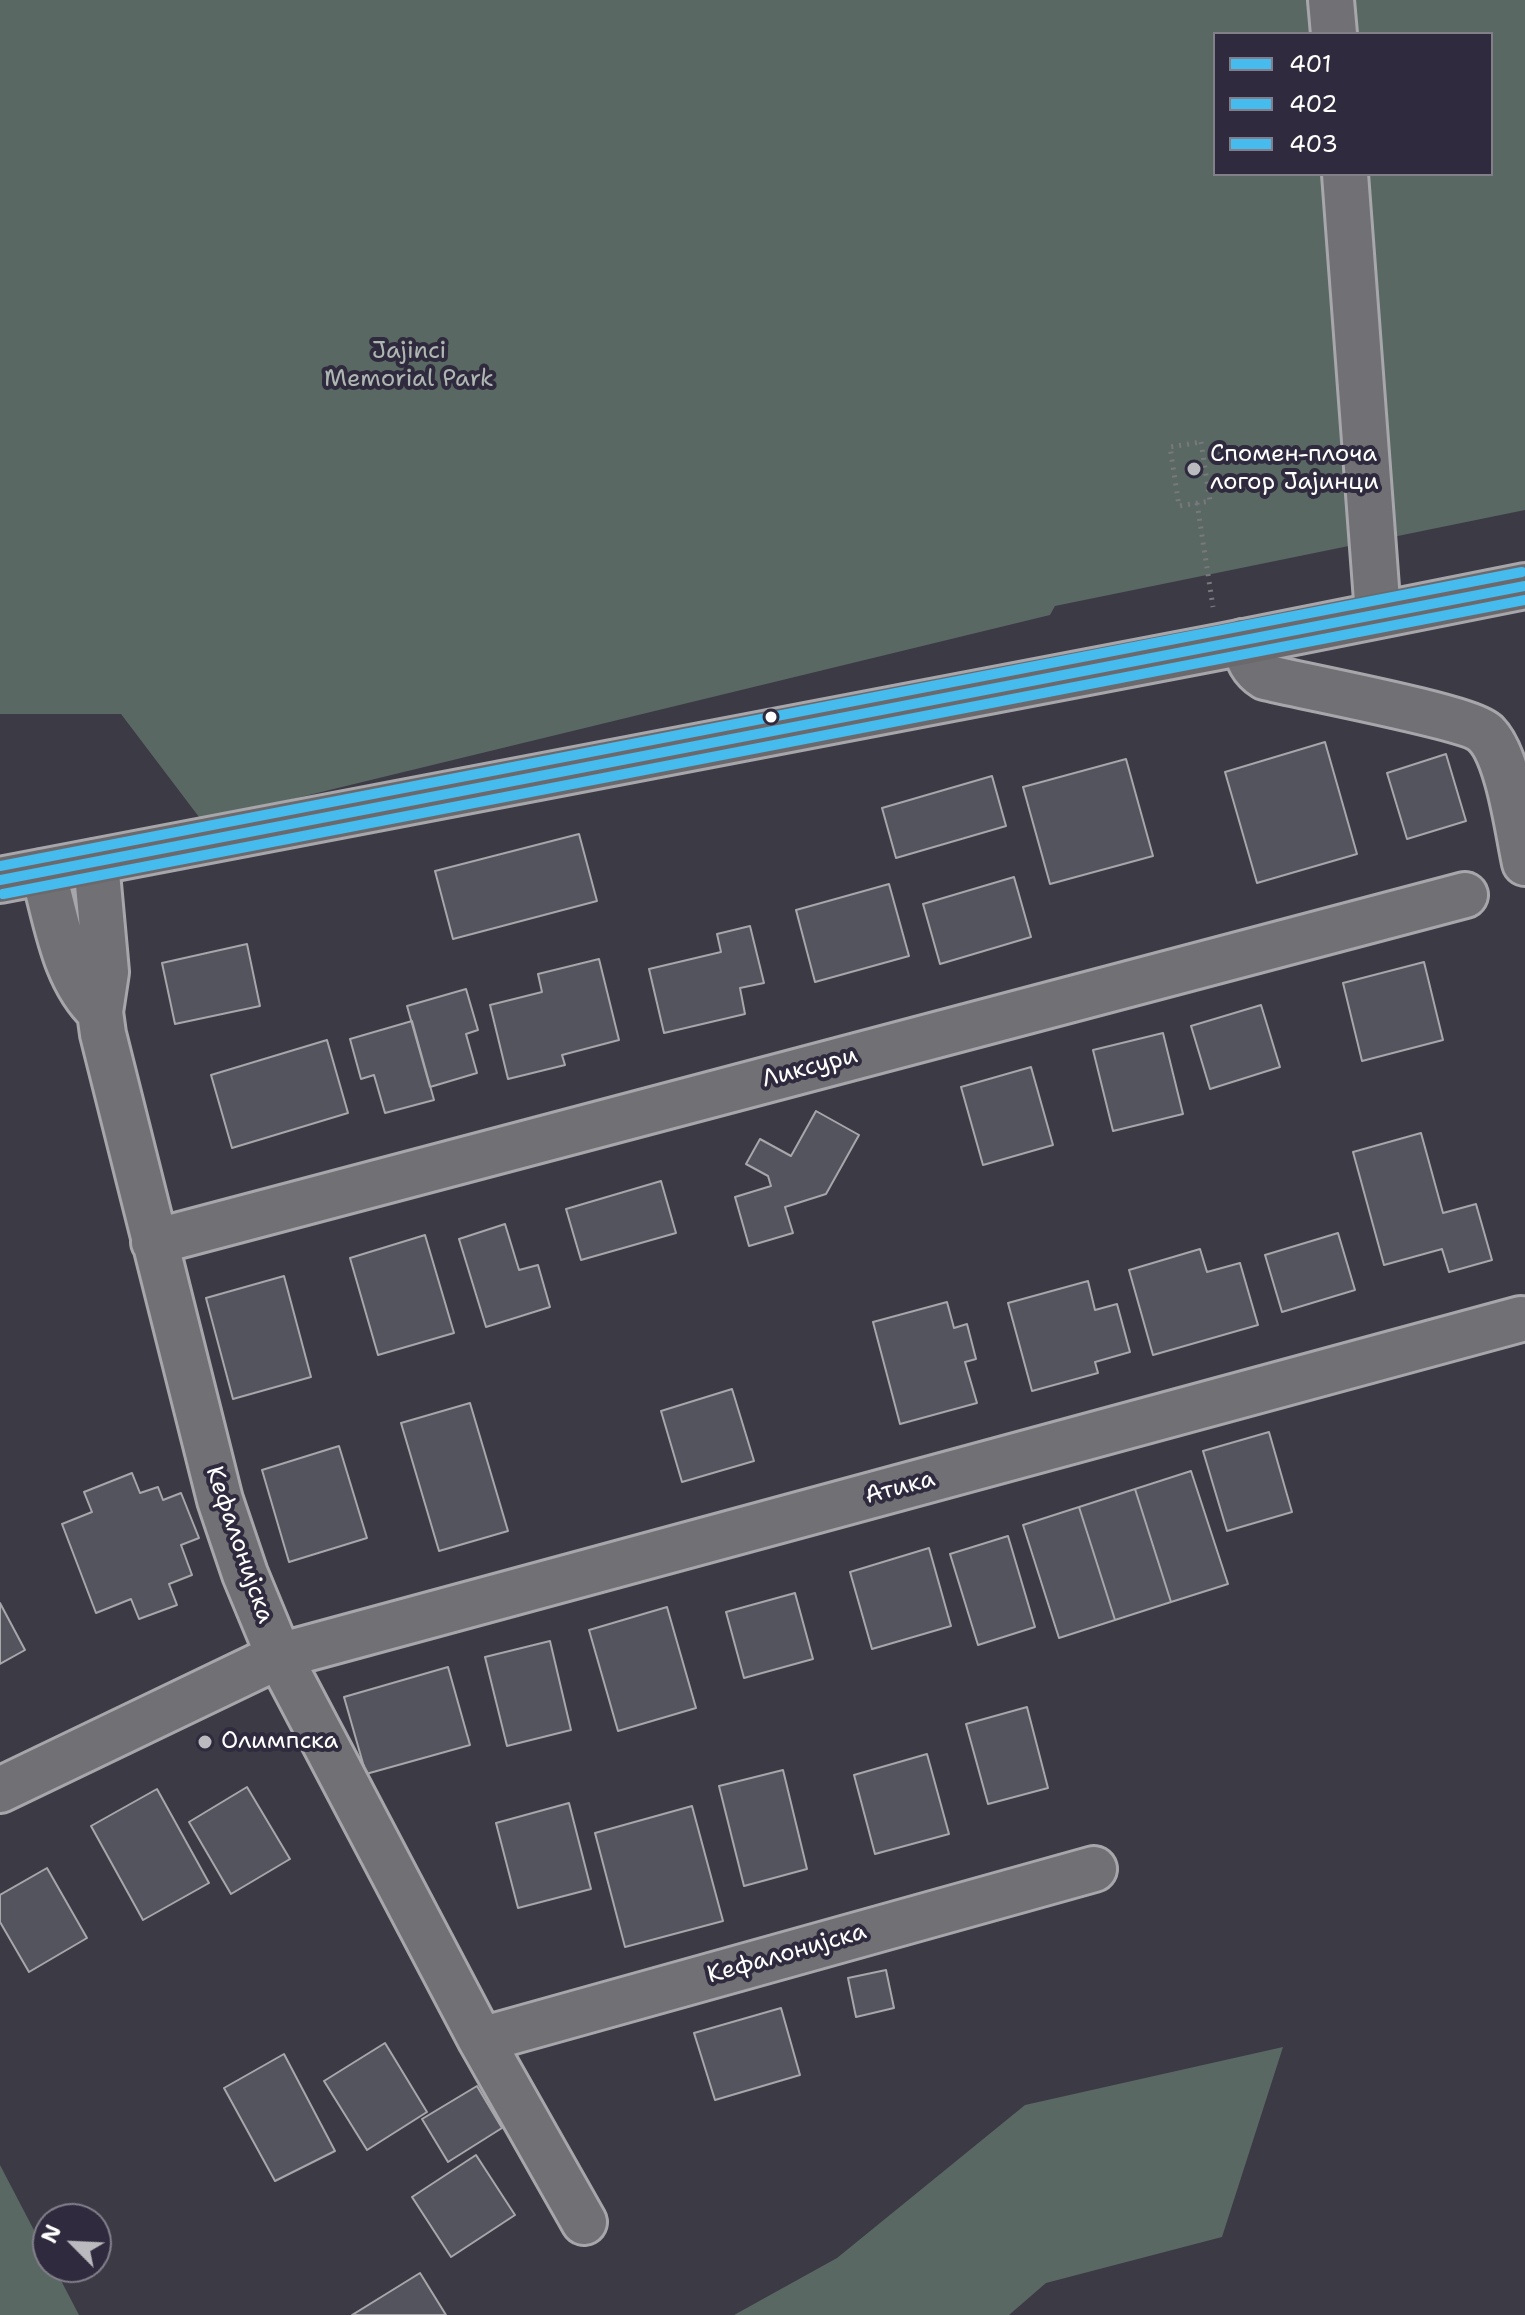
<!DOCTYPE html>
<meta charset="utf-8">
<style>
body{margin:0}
#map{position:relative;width:1525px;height:2315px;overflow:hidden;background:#3c3a45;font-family:"Shantell Sans",sans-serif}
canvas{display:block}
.legend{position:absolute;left:1213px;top:32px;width:280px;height:144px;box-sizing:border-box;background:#2f2a3d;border:2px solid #827f8b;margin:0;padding:10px 14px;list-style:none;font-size:24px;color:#fff}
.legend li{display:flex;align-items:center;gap:16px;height:40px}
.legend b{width:40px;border:2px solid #827f8b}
.north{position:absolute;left:32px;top:2203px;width:80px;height:80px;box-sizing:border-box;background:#2f2a3d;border:2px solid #827f8b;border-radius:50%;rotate:294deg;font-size:22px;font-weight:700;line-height:32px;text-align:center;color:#fff}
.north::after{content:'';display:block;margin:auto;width:28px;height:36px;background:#bbbabe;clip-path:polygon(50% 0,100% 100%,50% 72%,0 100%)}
</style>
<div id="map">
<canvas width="1525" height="2315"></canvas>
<ul class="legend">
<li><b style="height:10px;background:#46bbee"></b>401</li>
<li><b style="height:10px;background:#46bbee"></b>402</li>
<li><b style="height:10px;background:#46bbee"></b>403</li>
</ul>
<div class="north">N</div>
</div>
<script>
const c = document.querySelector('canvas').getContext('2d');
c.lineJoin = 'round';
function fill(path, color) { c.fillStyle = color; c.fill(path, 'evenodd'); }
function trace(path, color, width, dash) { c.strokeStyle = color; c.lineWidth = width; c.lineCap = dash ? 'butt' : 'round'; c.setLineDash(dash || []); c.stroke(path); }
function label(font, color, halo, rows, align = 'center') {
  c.font = font + ' "Shantell Sans",sans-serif'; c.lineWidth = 8; c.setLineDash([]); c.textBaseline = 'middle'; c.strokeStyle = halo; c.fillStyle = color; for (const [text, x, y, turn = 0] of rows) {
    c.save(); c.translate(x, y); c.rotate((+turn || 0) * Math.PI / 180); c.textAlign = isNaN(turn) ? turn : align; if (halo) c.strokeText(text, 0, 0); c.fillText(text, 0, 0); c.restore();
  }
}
fill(new Path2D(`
 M0 0H1525V510L1055 606 1050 615 202 821 121 714H0ZM1215 34H1491V174H1215Z
 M1283 2047 1222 2237 1046 2283 1009 2315H734L837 2258 1025 2105Z
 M0 2165 48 2257V2267H54L79 2315H0Z`), '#596862');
const building = new Path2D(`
 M1325 742 1357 854 1257 883 1225 772Z
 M1446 754 1466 821 1407 839 1387 773Z
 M1126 759 1153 856 1050 884 1023 787Z
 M992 776 1006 826 896 858 882 808Z
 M579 834 597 901 453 939 435 871Z
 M1014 877 1031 937 940 964 923 904Z
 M889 884 909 956 815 982 796 910Z
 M750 926 764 983 740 988 745 1014 664 1033 649 969 721 952 717 934Z
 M247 944 260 1006 175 1024 162 963Z
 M599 959 619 1040 562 1055 565 1065 508 1079 490 1005 542 992 538 974Z
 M1424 962 1443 1040 1362 1061 1343 983Z
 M466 989 478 1030 466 1034 477 1073 430 1087 407 1006Z
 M1261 1005 1280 1067 1210 1089 1191 1026Z
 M412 1021 434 1100 385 1113 374 1075 361 1079 350 1039Z
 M1163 1033 1183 1114 1113 1131 1093 1050Z
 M327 1040 348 1113 232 1148 211 1075Z
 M1031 1067 1053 1145 983 1165 961 1087Z
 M816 1111 859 1135 826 1194 785 1207 793 1233 749 1246 735 1197 771 1186 768 1176 746 1164 760 1139 791 1156Z
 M1421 1133 1443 1213 1476 1204 1492 1260 1449 1272 1442 1249 1384 1265 1353 1152Z
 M661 1181 676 1233 581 1260 566 1209Z
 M505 1224 519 1270 538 1265 550 1307 486 1327 459 1239Z
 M1338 1233 1355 1290 1282 1312 1265 1255Z
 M425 1235 454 1333 378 1355 350 1258Z
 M1200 1249 1207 1272 1240 1263 1258 1325 1153 1355 1129 1270Z
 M284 1276 311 1377 233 1399 206 1298Z
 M1088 1281 1095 1310 1117 1304 1130 1352 1095 1362 1098 1373 1032 1391 1008 1303Z
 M947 1302 954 1328 967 1324 976 1359 965 1362 977 1403 900 1424 873 1322Z
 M732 1389 754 1461 682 1482 661 1411Z
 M470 1403 508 1531 439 1551 401 1423Z
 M1269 1432 1292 1512 1227 1531 1203 1451Z
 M339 1446 367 1538 289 1562 262 1470Z
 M1191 1471 1228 1584 1171 1602 1135 1489Z
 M132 1473 140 1493 158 1487 163 1500 181 1493 199 1538 181 1545 192 1575 169 1584 177 1605 139 1619 131 1599 96 1613 62 1524 92 1512 84 1492Z
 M1135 1489 1171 1602 1115 1620 1079 1507Z
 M1079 1507 1115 1620 1059 1638 1023 1525Z
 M1008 1536 1035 1627 978 1645 950 1554Z
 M929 1548 951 1626 872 1649 850 1572Z
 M795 1593 813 1659 744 1678 726 1612Z
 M0 1603 25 1650 0 1664Z
 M667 1607 696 1708 618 1731 589 1630Z
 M550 1641 571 1730 507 1746 485 1657Z
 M448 1667 470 1745 366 1774 344 1697Z
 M1027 1707 1048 1788 988 1804 966 1724Z
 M927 1754 949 1834 875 1854 854 1775Z
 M783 1770 807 1869 744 1886 719 1786Z
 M247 1787 290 1859 231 1894 189 1822Z
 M157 1789 209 1883 143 1920 91 1826Z
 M569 1803 591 1889 518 1908 496 1823Z
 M692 1806 723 1921 625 1947 595 1833Z
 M47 1868 87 1938 29 1972 0 1922V1895Z
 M886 1970 894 2008 856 2017 848 1978Z
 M781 2008 800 2075 715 2100 694 2033Z
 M385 2043 427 2112 367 2150 324 2081Z
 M284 2054 335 2151 275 2181 224 2088Z
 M477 2086 502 2128 448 2162 422 2119Z
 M476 2155 515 2215 451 2257 412 2197Z
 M420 2273 446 2315H352Z`);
fill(building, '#54545e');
trace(building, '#a7a6ab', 2);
const minor = new Path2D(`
 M1331 0 1334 34
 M1345 174 1378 614
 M1243 642C1248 657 1251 668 1265 677 1300 686 1470 717 1486 734 1509 757 1518 831 1525 863
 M96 862 106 972 100 1012 103 1034 220 1500 245 1574 279 1656 481 2040 584 2222
 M43 872C57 919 63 977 100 1012
 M154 1242 1465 895
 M0 1790 279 1656 1521 1319
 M481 2040 1094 1869`);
const major = new Path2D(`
 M0 880 1219 647 1525 586`);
trace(minor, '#a7a6ab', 50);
trace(major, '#a7a6ab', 50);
trace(new Path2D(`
 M1201 442 1210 501 1179 506 1170 447Z
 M1197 503 1213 607`), '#79787d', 5, [2, 6]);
trace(minor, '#717074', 44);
trace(major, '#6c696d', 44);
trace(new Path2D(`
 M0 880 1525 586`), '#46bbee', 10);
trace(new Path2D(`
 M3 894 1525 600`), '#46bbee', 10);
trace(new Path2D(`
 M0 866 1522 572`), '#46bbee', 10);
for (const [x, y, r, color] of [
 [1194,469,8,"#bbbabe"],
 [771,717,7,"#fff"],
 [205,1742,8,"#bbbabe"]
]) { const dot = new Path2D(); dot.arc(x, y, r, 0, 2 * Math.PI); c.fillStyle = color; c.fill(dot); trace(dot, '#2f2a3d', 3); }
label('24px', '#aeb7b2', '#2f2a3d', [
 ["Jajinci",409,352],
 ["Memorial Park",409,380]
]);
label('24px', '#fff', '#2f2a3d', [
 ["Спомен-плоча",1210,455],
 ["логор Јајинци",1210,483],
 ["Олимпска",221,1742]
], 'left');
label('24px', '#fff', '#2f2a3d', [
 ["Ликсури",810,1068,-15],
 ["Атика",900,1488,-15],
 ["Кефалонијска",239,1545,71],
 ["Кефалонијска",787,1954,-16]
]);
</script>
